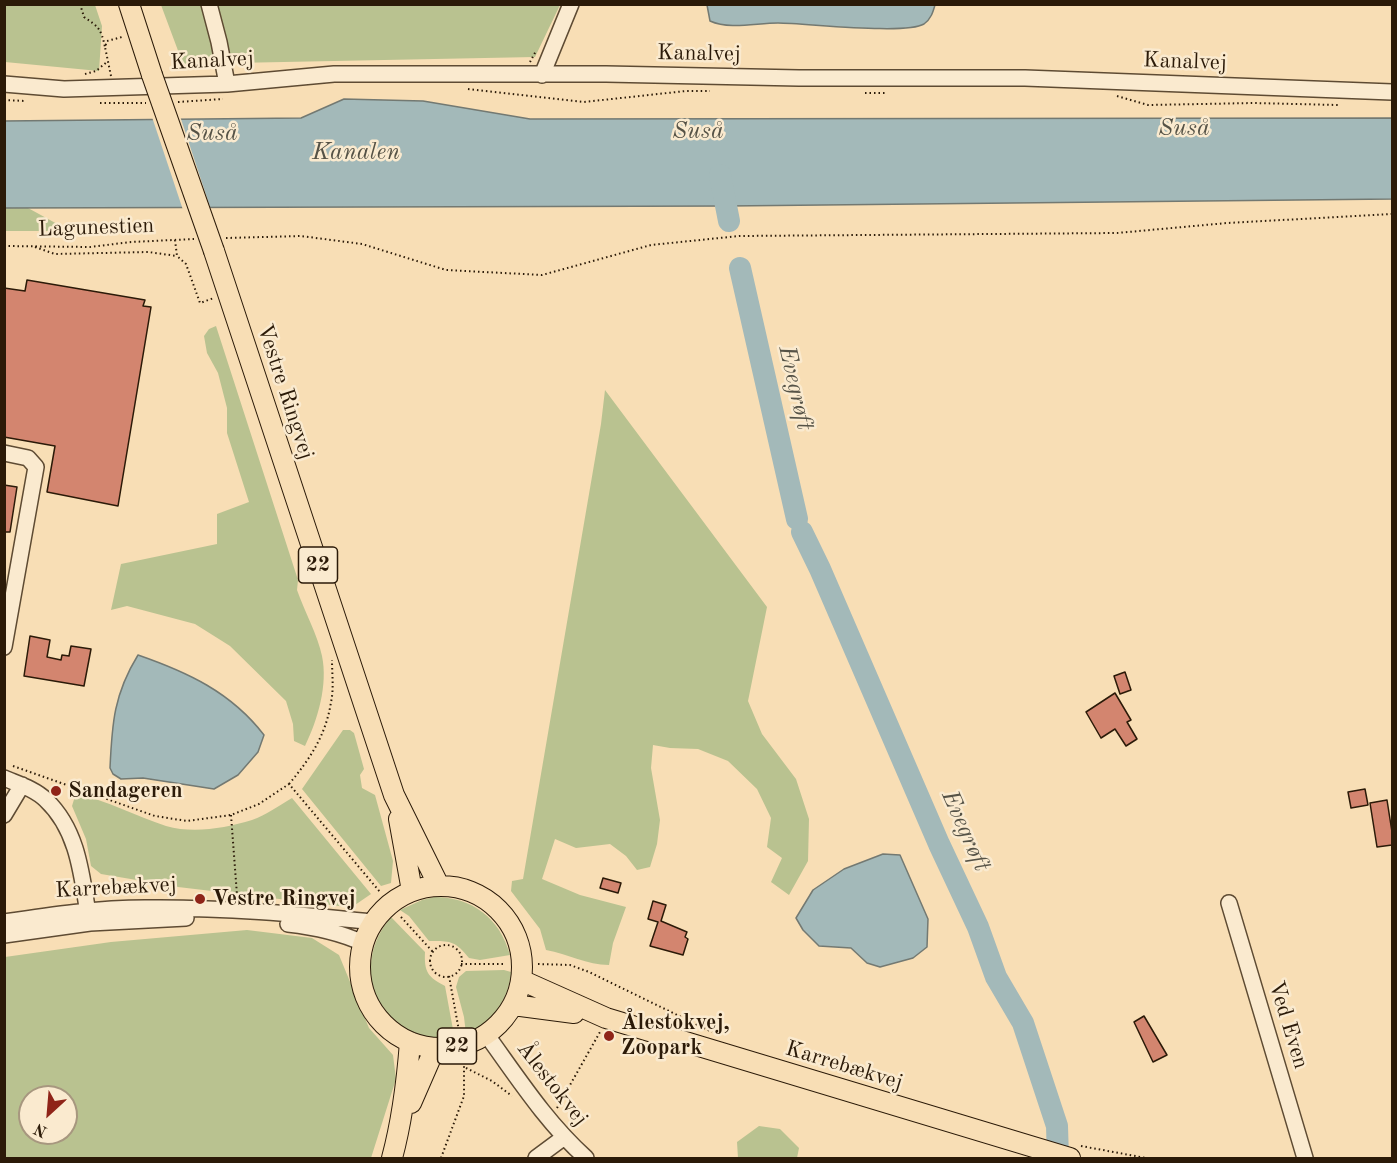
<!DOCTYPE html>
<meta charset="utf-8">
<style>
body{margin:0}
#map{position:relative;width:1397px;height:1163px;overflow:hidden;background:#f8deb5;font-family:"Old Standard TT",serif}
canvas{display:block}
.frame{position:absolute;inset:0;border:6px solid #2b1a08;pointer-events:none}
.north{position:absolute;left:18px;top:1085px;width:60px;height:60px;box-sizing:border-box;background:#faeacf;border:2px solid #a7977f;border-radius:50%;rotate:206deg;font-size:16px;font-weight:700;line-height:24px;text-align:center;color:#2b1a08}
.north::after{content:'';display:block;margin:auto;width:21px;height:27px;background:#8f2418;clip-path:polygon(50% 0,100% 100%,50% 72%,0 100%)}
</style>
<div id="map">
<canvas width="1397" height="1163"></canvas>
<div class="frame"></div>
<div class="north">N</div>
</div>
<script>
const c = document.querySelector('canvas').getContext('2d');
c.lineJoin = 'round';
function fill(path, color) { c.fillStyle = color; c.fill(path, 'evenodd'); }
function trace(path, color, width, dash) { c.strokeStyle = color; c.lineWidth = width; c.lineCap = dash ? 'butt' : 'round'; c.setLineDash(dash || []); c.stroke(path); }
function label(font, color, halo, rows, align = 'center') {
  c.font = font + ' "Old Standard TT",serif'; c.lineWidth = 5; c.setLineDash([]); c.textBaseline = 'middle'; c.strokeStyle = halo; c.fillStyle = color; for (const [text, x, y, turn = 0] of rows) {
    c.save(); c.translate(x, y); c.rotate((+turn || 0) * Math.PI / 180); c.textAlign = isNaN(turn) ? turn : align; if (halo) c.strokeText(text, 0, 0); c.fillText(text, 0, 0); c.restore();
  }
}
fill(new Path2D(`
 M5 4 95 5 102 26 99 71 5 62Z
 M161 5H560L535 57 183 64Z
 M5 208H28L70 231H5Z
 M216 326 298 580 297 590C304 610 318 636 322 656 328 685 318 719 305 746L294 741 293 724 286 701 230 646 195 624 127 606 111 610 121 564 217 544V514L249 502 227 433V408L218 373 207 353 204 336 209 329Z
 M605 390 767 607 748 701 762 734 796 779 809 819 808 861 789 895 771 882 782 858 767 847 771 818 757 789 728 761 698 749 670 748 653 745 651 768 660 820 657 844 650 867 637 870 626 856 610 844 576 848 555 839 542 879 580 895 626 907 613 943 609 965C587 965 568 954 546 950L540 929 511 891 512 881 523 879 601 424Z
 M343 730H350L354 733 364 769 360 775 362 788 375 795 393 861 391 883 381 886 302 789Z
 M76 793C107 801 136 816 166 826 194 834 225 828 252 820 266 815 280 805 292 798L371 894 355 905 347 907 178 887 101 874 91 866 86 839 72 806Z
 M434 897C472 897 500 918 510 955L480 960 469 958C455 940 449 941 429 941L409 916 400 910 422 900Z
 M391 917 425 952C424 972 428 977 445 986L454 1035 450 1038C381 1042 346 970 391 917Z
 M247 930 312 938 339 955 369 1028 393 1055 396 1079 371 1158H5V957L111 942ZM30 1097H66V1133H30Z
 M504 970 511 972C509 1000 492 1023 466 1034L464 1017 456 987 459 977 466 971Z
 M759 1126 780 1129 799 1148 797 1158H738L737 1142Z`), '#b9c290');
const water = new Path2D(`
 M707 5V4L935 5C933 12 931 19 924 24 905 35 806 23 778 23 756 23 730 30 710 21Z
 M344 99 423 101 530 119 1392 118V199L728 206 5 208 4 121 301 118Z
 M138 655C187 672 231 692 264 735L258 752 238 775 214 789 143 778 121 779 113 774 110 768C112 723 114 694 138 655Z
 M883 854 900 855 928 919 927 947 913 958 880 967 867 963 851 948 819 946 803 930 796 918 813 890 844 869Z`);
fill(water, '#a3b9b9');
trace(water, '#737972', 1.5);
fill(new Path2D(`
 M180 116 211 210H183L152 117Z`), '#f8deb5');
trace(new Path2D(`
 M720 175 729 221
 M740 268 797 519
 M802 532 820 569 939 844 978 927 996 977 1023 1023 1057 1126 1058 1158`), '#a3b9b9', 22);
const building = new Path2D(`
 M27 280 145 300 143 306 151 307 118 506 47 492 55 446 4 437V288L25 291Z
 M4 485 17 487 10 532H4Z
 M30 636 50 640 47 657 61 660 62 655 69 656 71 646 91 649 84 686 24 676Z
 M1125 672 1131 690 1120 694 1114 676Z
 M1115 693 1131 720 1127 722 1137 739 1126 746 1115 729 1101 738 1086 712Z
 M1365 789 1368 805 1351 808 1348 792Z
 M1387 800 1392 832V845L1377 847 1370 803Z
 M603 878 621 883 618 893 600 888Z
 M653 901 666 905 661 921 687 932 685 937 688 939 683 955 650 946 658 922 648 919Z
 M1144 1016 1167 1055 1153 1062 1134 1022Z`);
fill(building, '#d3856f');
trace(building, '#2b1a08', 1.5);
const minor = new Path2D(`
 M209 4 219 42 227 84
 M542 75 571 4
 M4 84 64 89 227 84 334 74H606L799 78H1025L1392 92
 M4 453 28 458 36 467 4 647
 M4 778C18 784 35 789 46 800 79 831 82 878 89 920
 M4 815 22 785
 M1229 903 1305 1158
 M4 922C51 915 98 908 145 908 222 907 297 914 373 922
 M288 924C315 927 339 932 363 943
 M4 935 90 923 186 918
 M486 1034C518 1078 546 1122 586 1158
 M536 1158 563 1138`);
const major = new Path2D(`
 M129 4 152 75
 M214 251 394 795 439 886
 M399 819 412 891
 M360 967a81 81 0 1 1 162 0a81 81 0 1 1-162 0Z
 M521 980 606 1018 1070 1158
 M513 1005 574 1013
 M411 1103 435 1048
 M392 1158C402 1121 407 1081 410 1042`);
trace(minor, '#5e4b33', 18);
trace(major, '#2b1a08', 22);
trace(new Path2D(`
 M80 4 84 17C99 27 101 29 105 47
 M530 62 536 51
 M85 74 96 71 108 61
 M111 76 105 47 107 41 122 37
 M468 89 584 102 686 91H710
 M865 93H886
 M1117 96 1148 105 1254 103 1338 105
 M4 100 26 101
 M178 102 223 99
 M100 103H146
 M226 238 301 236 362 244 446 270 542 275 651 245 739 236 1117 233 1227 223 1392 214
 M175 240 177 256 186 264 200 303 214 298
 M4 246 90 247 131 242 194 239
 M35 247 55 254 148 252 177 256
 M13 766 155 816 187 821 231 815 259 804 289 784 380 892
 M289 784C310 759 326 735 331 702 334 689 332 674 332 660
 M231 815 237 895
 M401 917 433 952
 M430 961a16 16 0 1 1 32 0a16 16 0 1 1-32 0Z
 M461 964H506
 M538 964 570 965 589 972 712 1032
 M449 976 459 1031
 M466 1068 492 1081 512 1096
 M557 1108 600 1032
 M1081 1146 1146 1158
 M441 1158 464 1096V1058`), '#2b1a08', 2, [1.5, 3]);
trace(minor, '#faeacf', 15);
trace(major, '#f8deb5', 20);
const majorBridge = new Path2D(`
 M152 75 214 251`);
trace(majorBridge, '#2b1a08', 22, []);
trace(majorBridge, '#f8deb5', 20);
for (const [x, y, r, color] of [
 [56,791,6,"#8f2418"],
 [200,899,6,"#8f2418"],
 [609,1036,6,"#8f2418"]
]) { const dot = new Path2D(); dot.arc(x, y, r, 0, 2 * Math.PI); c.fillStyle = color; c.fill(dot); trace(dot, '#faeacf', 2); }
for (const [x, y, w] of [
 [318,565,39],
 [457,1046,39]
]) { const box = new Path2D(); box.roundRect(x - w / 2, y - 18, w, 36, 4.5); c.fillStyle = '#faeacf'; c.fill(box); trace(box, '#2b1a08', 1.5); }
label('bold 21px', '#2b1a08', null, [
 ["22",318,565],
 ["22",457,1046]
]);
label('22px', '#2b1a08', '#faeacf', [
 ["Kanalvej",699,54,1],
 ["Kanalvej",212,61,-3],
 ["Kanalvej",1185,62,2],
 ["Lagunestien",96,228,-2],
 ["Vestre Ringvej",285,392,72],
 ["Karrebækvej",116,888,-3],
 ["Ved Even",1288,1025,73],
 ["Karrebækvej",844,1066,17],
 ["Ålestokvej",552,1084,52]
]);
label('bold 22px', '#2b1a08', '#faeacf', [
 ["Sandageren",68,791],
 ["Vestre Ringvej",212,899],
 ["Ålestokvej,",621,1023],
 ["Zoopark",621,1048]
], 'left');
label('italic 24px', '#555246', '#faeacf', [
 ["Suså",1184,129],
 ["Suså",698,132],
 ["Suså",212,134],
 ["Kanalen",356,153],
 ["Evegrøft",795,388,77],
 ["Evegrøft",965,831,66]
]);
</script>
